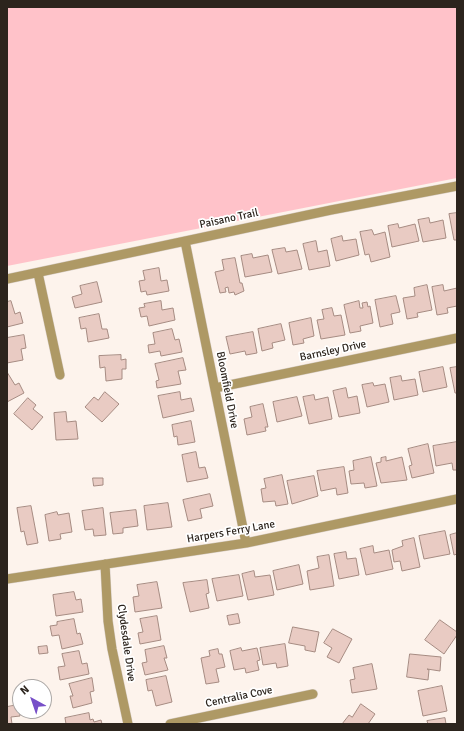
<!DOCTYPE html>
<style>
body{margin:0}
#map{position:relative;width:464px;height:731px;overflow:hidden;background:#fdf3ec;font-family:Signika,sans-serif}
canvas{display:block}
.frame{position:absolute;inset:0;border:8px solid #2c241d;pointer-events:none}
.north{position:absolute;left:12px;top:679px;width:40px;height:40px;box-sizing:border-box;background:#fff;border:1px solid #aba7a5;border-radius:50%;rotate:320deg;font-size:11px;font-weight:700;line-height:16px;text-align:center;color:#2c241d}
.north::after{content:'';display:block;margin:auto;width:14px;height:18px;background:#774fc8;clip-path:polygon(50% 0,100% 100%,50% 72%,0 100%)}
</style>
<div id="map">
<canvas width="464" height="731"></canvas>
<div class="frame"></div>
<div class="north">N</div>
</div>
<script>
const c = document.querySelector('canvas').getContext('2d');
c.lineJoin = 'round';
function fill(path, color) { c.fillStyle = color; c.fill(path, 'evenodd'); }
function trace(path, color, width, dash) { c.strokeStyle = color; c.lineWidth = width; c.lineCap = dash ? 'butt' : 'round'; c.setLineDash(dash || []); c.stroke(path); }
function label(font, color, halo, rows, align = 'center') {
  c.font = font + ' Signika,sans-serif'; c.lineWidth = 3.5; c.setLineDash([]); c.textBaseline = 'middle'; c.strokeStyle = halo; c.fillStyle = color; for (const [text, x, y, turn = 0] of rows) {
    c.save(); c.translate(x, y); c.rotate((+turn || 0) * Math.PI / 180); c.textAlign = isNaN(turn) ? turn : align; if (halo) c.strokeText(text, 0, 0); c.fillText(text, 0, 0); c.restore();
  }
}
fill(new Path2D(`
 M7 7H457V178L7 266Z`), '#ffc2c9');
const building = new Path2D(`
 M457 213V240H454L449 214Z
 M429 218 430 223 443 220 446 238 423 242 418 220Z
 M398 224 399 228 415 224 419 241 392 247 388 226Z
 M372 230 374 235 385 232 390 257 371 262 369 254 365 255 360 232Z
 M342 236 343 241 356 239 359 255 336 261 331 239Z
 M316 241 318 252 327 250 330 266 309 270 303 244Z
 M285 248 286 252 297 250 302 269 278 274 272 250Z
 M252 254 253 258 268 255 272 272 245 277 241 256Z
 M235 258 240 283H242L244 291 235 295 234 292 229 293 228 287 225 288 226 292 220 293 215 272 224 270 222 260Z
 M159 268 161 281 167 280 169 291 147 295 146 291 141 292 139 281 145 280 143 271Z
 M97 282 102 302 75 308 72 297 82 294 80 286Z
 M427 285 432 310 417 313 418 317 407 319 403 298 415 296 414 288Z
 M443 285 444 291 457 288V306L447 308 448 313 437 315 432 287Z
 M396 296 400 312 391 314 393 324 380 327 375 300Z
 M11 301 15 314 20 312 23 323 7 327V302Z
 M161 301 162 310 173 308 175 320 149 326 147 316 141 317 139 308 145 307 144 304Z
 M359 301 360 308H363L362 303 367 302 368 307 370 306 373 323 360 326 361 331 350 333 344 305Z
 M332 308 334 316 341 315 345 335 321 339 317 320 324 319 322 310Z
 M99 314 102 329H107L109 338 88 342 86 328 81 329 79 318Z
 M311 318 314 336 303 339 304 343 293 345 289 323Z
 M281 324 285 340 272 343 273 348 262 351 258 329Z
 M172 329 175 340 179 339 182 352 161 356 160 351 149 353 148 345 155 344 153 333Z
 M253 332 257 353 246 355 245 351 230 354 226 337Z
 M24 335 26 348 21 349 23 360 7 363V338Z
 M121 355V360L126 359V369H122V379L106 381 105 367 100 368 99 356Z
 M183 358 186 370 178 371 181 384 157 388 156 381 159 380 155 364Z
 M443 367 447 387 423 392 419 372Z
 M457 367V393H455L450 368Z
 M7 372 15 385 19 383 24 393 7 402Z
 M401 376 402 381 415 379 418 395 394 400 390 378Z
 M373 383 374 386 385 384 389 402 367 407 362 385Z
 M346 388 348 398 357 396 360 413 339 417 333 391Z
 M105 392 119 404 102 422 85 407 94 397 98 400Z
 M180 392 181 400 191 398 194 411 163 418 158 396Z
 M314 395 315 400 328 397 332 419 309 424 303 397Z
 M297 397 302 416 277 422 273 402Z
 M28 398 36 405 33 409 43 417 32 430 14 414Z
 M263 404 268 427H265L266 431 247 435 244 419 252 417 250 407Z
 M66 412 67 422 76 421 78 439 56 440 54 413Z
 M191 421 195 442 178 445 177 436 174 437 172 425Z
 M457 442V470H453L452 463 436 466 433 446Z
 M428 444 434 473 412 478 409 466 412 465 408 449Z
 M196 452 199 468 205 467 208 478 187 482 182 455Z
 M371 457 377 486 365 488 364 483 351 484 349 471 354 470 353 461Z
 M386 457V461L402 457 407 480 381 483 376 463 381 462V458Z
 M344 467 348 493 337 495 336 488 321 491 317 471Z
 M282 475 288 504 276 506 275 501 263 502 261 489 266 488 264 479Z
 M314 476 318 496 292 504 287 481Z
 M93 478H103V485L94 486Z
 M210 494 213 506 200 509 202 518 188 521 183 500Z
 M168 503 172 527 147 530 144 506Z
 M31 506 38 543 27 545 24 531 21 532 17 508Z
 M103 508 106 535 94 536 93 529 85 530 82 511Z
 M136 510 138 526 123 528V533L113 534 110 513Z
 M57 512 58 515 69 513 72 532 60 534 61 539 49 541 45 515Z
 M445 531 450 554 424 559 419 536Z
 M457 533V554L454 555 450 535Z
 M414 538 420 567 402 571 400 561 394 562 392 550 403 546 402 541Z
 M373 546 374 553 389 550 393 569 366 575 360 549Z
 M346 552 347 559 356 558 359 575 339 579 334 554Z
 M329 555 334 586 310 590 307 571 319 568 317 557Z
 M299 565 303 584 277 590 273 571Z
 M254 571 255 577 270 575 274 595 248 600 242 574Z
 M239 575 243 596 217 601 212 579Z
 M207 580 209 593 206 594 209 608 190 612 183 583Z
 M157 582 162 608 135 612 133 597 139 596 137 585Z
 M74 592 76 600 81 599 83 612 56 616 53 595Z
 M238 614 240 623 229 625 227 616Z
 M157 616 161 640 140 644 138 633 143 632 140 619Z
 M74 619 77 634 80 633 83 644 62 649 59 635 52 636 50 626 57 625V622Z
 M440 620 457 632V635L444 654 425 640Z
 M293 627 319 632 315 652 305 650V646L289 643Z
 M333 629 352 639 339 663 327 657 332 648 324 643Z
 M285 644 288 666 277 668 276 663 263 665 260 648Z
 M47 646 48 653 39 654 38 647Z
 M164 646 167 658H164L168 670 145 675 142 663 147 662 145 650Z
 M241 648 242 651 257 648 260 660 257 661 259 670 246 673 245 668 234 670 230 651Z
 M218 649 219 654H222L225 667 216 669 219 682 206 684 201 658 210 656 209 651Z
 M79 651 82 664 87 663 89 674 60 680 58 667 65 666 62 654Z
 M410 654 441 657 440 671 427 669 429 670 428 680 407 677Z
 M372 664 377 689 352 693 350 680 355 679 353 668Z
 M166 676 172 702 156 706 152 690 148 691 146 680Z
 M92 678 94 691 90 692 92 703 73 708 70 696H73L69 684Z
 M442 686 447 711 423 716 418 691Z
 M361 704 375 714 368 724H342L349 715 352 717Z
 M18 705 20 716 11 717 12 724H7V707Z
 M89 713 90 720 93 719 94 722 101 720 102 724H66L65 718Z
 M445 718 446 724H428L427 721Z`);
fill(building, '#e9cbc3');
trace(building, '#a68b82', 1);
const minor = new Path2D(`
 M185 241 246 543
 M38 273 60 375
 M7 279 331 210 457 186
 M215 388 457 338
 M105 564 108 621 112 649 128 724
 M7 579 246 543 457 499
 M170 724 313 694`);
trace(minor, '#d7cec7', 10);
trace(minor, '#ae9965', 9);
label('11px', '#2c241d', '#fff', [
 ["Paisano Trail",229,219,-12],
 ["Barnsley Drive",333,351,-12],
 ["Bloomfield Drive",227,390,79],
 ["Harpers Ferry Lane",231,532,-10],
 ["Clydesdale Drive",126,643,82],
 ["Centralia Cove",239,697,-12]
]);
</script>
